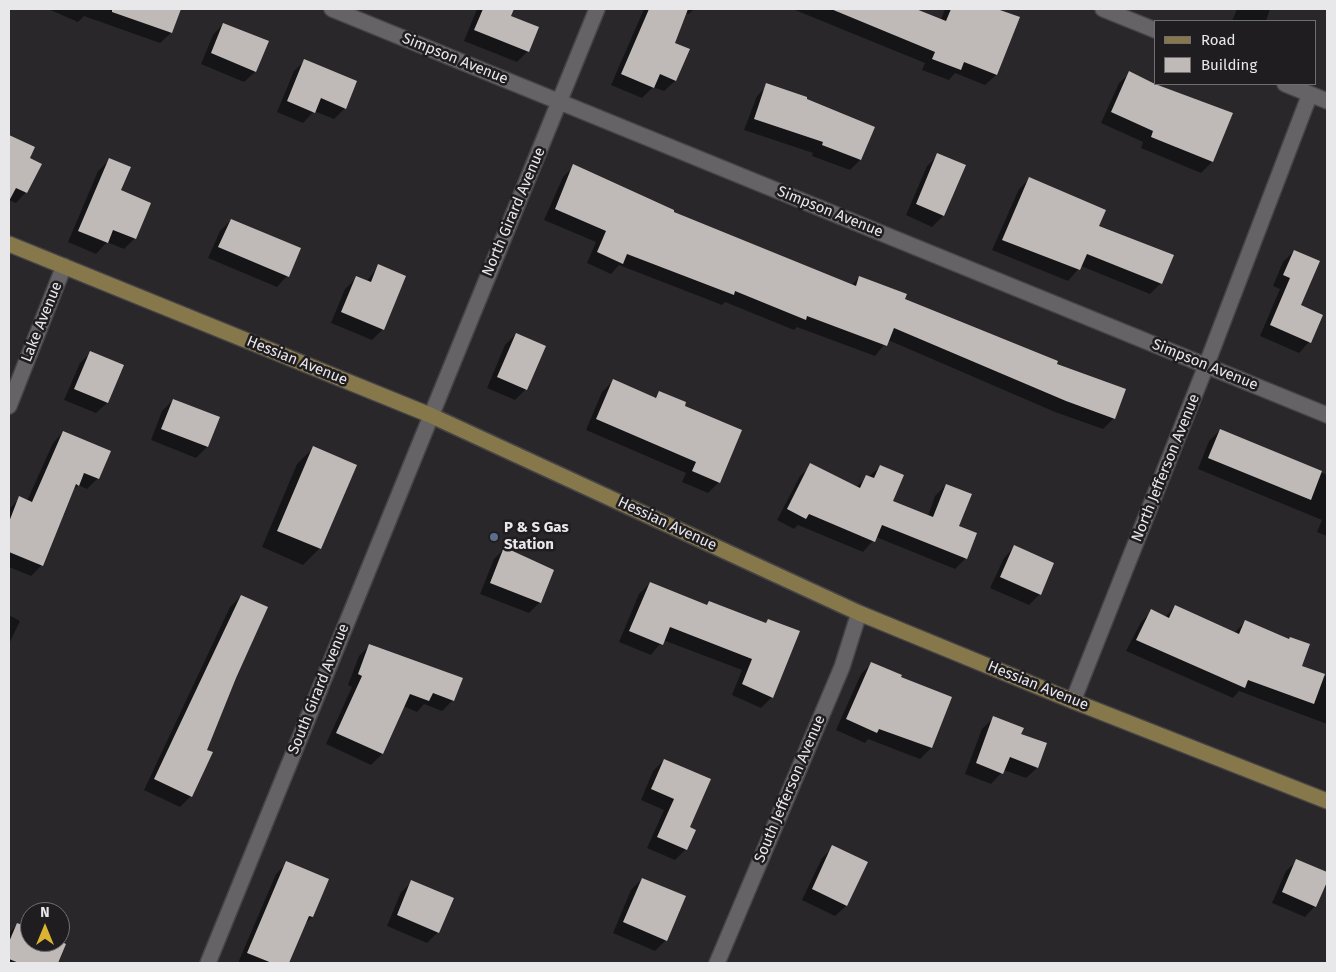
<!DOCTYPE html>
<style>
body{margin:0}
#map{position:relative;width:1336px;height:972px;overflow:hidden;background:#29272a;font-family:"Fira Sans",sans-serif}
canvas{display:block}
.frame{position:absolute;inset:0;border:10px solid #e8e7e9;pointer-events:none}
.legend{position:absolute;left:1154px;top:20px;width:162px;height:65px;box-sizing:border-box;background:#201d20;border:1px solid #706e70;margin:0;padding:6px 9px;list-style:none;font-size:15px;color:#e8e7e9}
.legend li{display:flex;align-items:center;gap:10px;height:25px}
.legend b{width:25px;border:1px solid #706e70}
.north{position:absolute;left:20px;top:902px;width:50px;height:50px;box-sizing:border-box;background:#201d20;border:1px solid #706e70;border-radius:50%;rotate:0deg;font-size:14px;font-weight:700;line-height:20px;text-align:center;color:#e8e7e9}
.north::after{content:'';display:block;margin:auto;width:18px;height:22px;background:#dbb333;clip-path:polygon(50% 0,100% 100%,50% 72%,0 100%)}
</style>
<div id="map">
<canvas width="1336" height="972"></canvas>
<div class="frame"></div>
<ul class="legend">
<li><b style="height:6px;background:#87784b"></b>Road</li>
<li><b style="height:14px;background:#bfbab7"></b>Building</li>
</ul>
<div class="north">N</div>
</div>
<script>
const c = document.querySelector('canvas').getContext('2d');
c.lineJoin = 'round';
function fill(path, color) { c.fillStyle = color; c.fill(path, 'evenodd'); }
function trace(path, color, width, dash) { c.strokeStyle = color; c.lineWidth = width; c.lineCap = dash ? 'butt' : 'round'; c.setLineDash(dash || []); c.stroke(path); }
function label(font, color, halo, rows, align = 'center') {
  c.font = font + ' "Fira Sans",sans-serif'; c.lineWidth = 5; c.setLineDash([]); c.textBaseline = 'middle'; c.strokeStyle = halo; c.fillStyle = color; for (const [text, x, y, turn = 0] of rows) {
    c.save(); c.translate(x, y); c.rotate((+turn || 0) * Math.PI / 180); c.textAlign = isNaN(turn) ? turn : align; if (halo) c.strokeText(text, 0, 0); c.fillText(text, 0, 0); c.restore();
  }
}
fill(new Path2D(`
 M48 9H180L171 33 160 43 84 16 78 22Z
 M477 9H513L510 17 528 51 517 62 464 41Z
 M644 9H694L689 14 685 13 673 43 688 49 675 81 664 91 653 87 642 98 611 85Z
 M796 9H913L941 20 945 9H991L1018 18 996 75 985 85 955 73 949 80 922 70 925 63 795 10Z
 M1237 9H1270L1266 21H1232Z
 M223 24 255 72 244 82 201 64 213 35Z
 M305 60 345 108 334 119 314 111 303 123 277 112 294 71Z
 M1130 73 1162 88 1231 113 1212 162 1201 173 1141 148 1143 142 1101 123 1119 83Z
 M768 85 805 100 860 160 850 170 812 156 813 153 744 130 757 96Z
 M9 136 34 148 28 159 26 192 16 203 9 200Z
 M938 155 964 166 943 216 932 227 906 215 927 166Z
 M109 160 135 238 124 249 107 242 96 254 68 242 98 171Z
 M574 166 672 213 852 285 859 277 904 299 1055 364 1114 418 1103 429 1055 412 888 340 875 356 797 327 794 330 725 302 722 305 619 265 611 274 587 263 596 242 544 220 563 177Z
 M1030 178 1098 226 1161 283 1150 294 1081 266 1068 281 992 250 1019 189Z
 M231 220 287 276 277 287 208 258 220 231Z
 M1294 251 1299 306 1309 342 1299 353 1260 336 1280 289 1273 286 1283 262Z
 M379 265 383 329 372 340 331 323 345 289 356 278 366 282Z
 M516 334 526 389 515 400 487 388 505 345Z
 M91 352 122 366 107 403 96 413 64 400 80 363Z
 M613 381 654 398 660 392 683 407 719 482 708 493 682 482 686 473 586 430 602 392Z
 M173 400 218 418 207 447 196 458 151 440 162 411Z
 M1220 430 1327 475V536L1317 532 1322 520 1198 469 1209 441Z
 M63 432 98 478 87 489 78 485 73 490 42 565 31 576 9 567V509L20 498 27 501 53 443Z
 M313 448 320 548 303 565 262 547 297 464Z
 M811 465 856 487 880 467 891 502 928 516 935 496 946 485 966 558 955 569 876 537 863 552 798 525 794 529 777 520 800 476Z
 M1014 547 1040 594 1029 605 990 588 1004 558Z
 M505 548 524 556 523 559 540 602 529 613 480 594 494 559Z
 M650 583 706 606 709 602 765 624 768 620 772 697 761 708 732 695 742 670 663 640 651 655 619 642 639 594Z
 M241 596 235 677 205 750 191 796 180 807 144 790 230 607Z
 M1175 607 1234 633 1245 622 1300 666 1327 677V724L1239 691 1233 698 1126 651 1141 622 1152 611 1165 617Z
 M9 615 20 621 9 644Z
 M370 645 453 700 442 711 424 704 417 712 403 706 382 754 371 765 326 744 352 687 348 685 359 656Z
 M872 663 900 678 950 697 931 748 920 759 868 739 865 743 836 730 861 674Z
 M993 718 1020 735 1037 768 1026 778 1004 770 991 784 965 774 982 729Z
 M664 760 689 828 686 849 675 860 647 848 664 810 641 800 653 771Z
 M833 847 846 906 835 916 802 900 822 858Z
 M1297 861 1327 874 1315 906 1305 917 1272 903 1286 871Z
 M287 863 312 917 304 925 288 963H238L276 874Z
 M642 879 666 940 655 951 613 933 631 890Z
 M412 882 438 932 427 943 387 926 401 892Z
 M18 924 30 929V942L65 945 57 963H9V933Z`), '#0007');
fill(new Path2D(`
 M112 9H181L172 33 112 12Z
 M483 9H514L511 16 539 27 529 52 474 30Z
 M649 9H688L675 43 690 49 676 81 660 74 654 88 621 74Z
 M831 9H916L946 21 951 9H997L1020 17 997 75 964 62 961 70 932 59 935 52Z
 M223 23 269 41 256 72 211 53Z
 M304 59 357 81 346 109 321 98 315 113 287 101Z
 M1129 71 1155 84 1233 113 1213 162 1151 137 1153 131 1111 112Z
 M766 83 807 97V99L875 127 861 160 822 145 823 142 754 119Z
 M9 135 35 147 30 158 42 164 27 193 16 188 9 201Z
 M937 153 966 165 944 216 916 204Z
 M109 158 131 167 121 190 151 203 136 239 113 230 108 243 78 231Z
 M573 164 674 210V212L856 286 859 276 907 294 905 299 1058 361 1057 364 1126 389 1115 419 1066 401 894 328 887 346 807 316 806 320 735 291 734 295 627 254 623 264 597 252 606 231 555 209Z
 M1029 177 1106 210 1099 226 1174 255 1162 284 1087 254 1080 270 1002 240Z
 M231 219 301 248 289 277 218 247Z
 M1294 250 1320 261 1301 305 1323 315 1311 343 1270 325 1290 278 1283 275Z
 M378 264 406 276 384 330 341 312 356 276 371 282Z
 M516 333 546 346 527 390 497 377Z
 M90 351 124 365 108 403 74 389Z
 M613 379 656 398 659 391 686 402 685 406 742 430 720 483 692 471 696 462 596 419Z
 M173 399 220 417 208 447 161 429Z
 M1220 429 1322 471 1311 500 1208 458Z
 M63 431 111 451 99 479 84 473 79 486 76 484 43 566 9 552V522L19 496 32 502Z
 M313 446 357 465 321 549 277 531Z
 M810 463 860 488 866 475 874 478 880 465 904 475 893 501 933 517 946 484 972 494 959 526 977 533 967 559 882 525 875 542 809 514 806 519 787 509Z
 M1014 545 1054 563 1041 595 1000 577Z
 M504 547 554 570 541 603 490 583Z
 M650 582 707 605 709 601 766 623 768 619 800 631 773 698 742 684 752 659 670 627 663 645 629 631Z
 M241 595 268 607 236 678 207 750 213 752 192 797 154 779Z
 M1175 605 1239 634 1245 620 1289 639 1290 637 1310 644 1302 666 1325 674 1314 704 1248 680 1245 688 1136 640 1151 609 1169 618Z
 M369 644 463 678 454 701 433 693 429 701 410 694 383 754 336 733 362 676 358 674Z
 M871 662 902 675 901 677 952 697 932 748 879 729 877 733 846 719Z
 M993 716 1024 728 1021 734 1047 743 1038 768 1010 757 1003 774 976 763Z
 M664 759 711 779 690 827 696 830 687 850 657 837 674 799 651 789Z
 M832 845 868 862 847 906 812 889Z
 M1296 859 1327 872V882L1316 907 1282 892Z
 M286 861 329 879 313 917 309 916 289 963H272L247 953Z
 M642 878 686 896 667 941 623 922Z
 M411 880 454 898 439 933 397 915Z
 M17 923 30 928V942L60 941 66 944 58 963H19L9 959V942Z`), '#bfbab7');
const street = new Path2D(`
 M332 9 1327 415
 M1103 9 1155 30
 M1285 84 1327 101
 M9 406 64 266
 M1073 701 1206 366 1310 94
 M208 963 597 9
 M717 963 842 667 859 613`);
const secondary = new Path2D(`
 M9 244 430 415 859 613 1073 701 1327 801`);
trace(street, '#454446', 18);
trace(secondary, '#454446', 18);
trace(street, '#666367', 15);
trace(secondary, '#87784b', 15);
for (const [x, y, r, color] of [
 [494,537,5,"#5c6f8a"]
]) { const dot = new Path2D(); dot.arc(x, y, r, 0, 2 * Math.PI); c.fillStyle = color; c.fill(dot); trace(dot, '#201d20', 2); }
label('15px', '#e8e7e9', '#201d20', [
 ["Simpson Avenue",455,59,22],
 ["North Girard Avenue",514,212,-67],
 ["Simpson Avenue",830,212,22],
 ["Lake Avenue",42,322,-68],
 ["Hessian Avenue",297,361,22],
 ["Simpson Avenue",1205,365,22],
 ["North Jefferson Avenue",1166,468,-68],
 ["Hessian Avenue",667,524,25],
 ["Hessian Avenue",1038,686,22],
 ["South Girard Avenue",319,689,-68],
 ["South Jefferson Avenue",790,789,-67]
]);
label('bold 15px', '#e8e7e9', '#201d20', [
 ["P & S Gas",504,528],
 ["Station",504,545]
], 'left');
</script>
